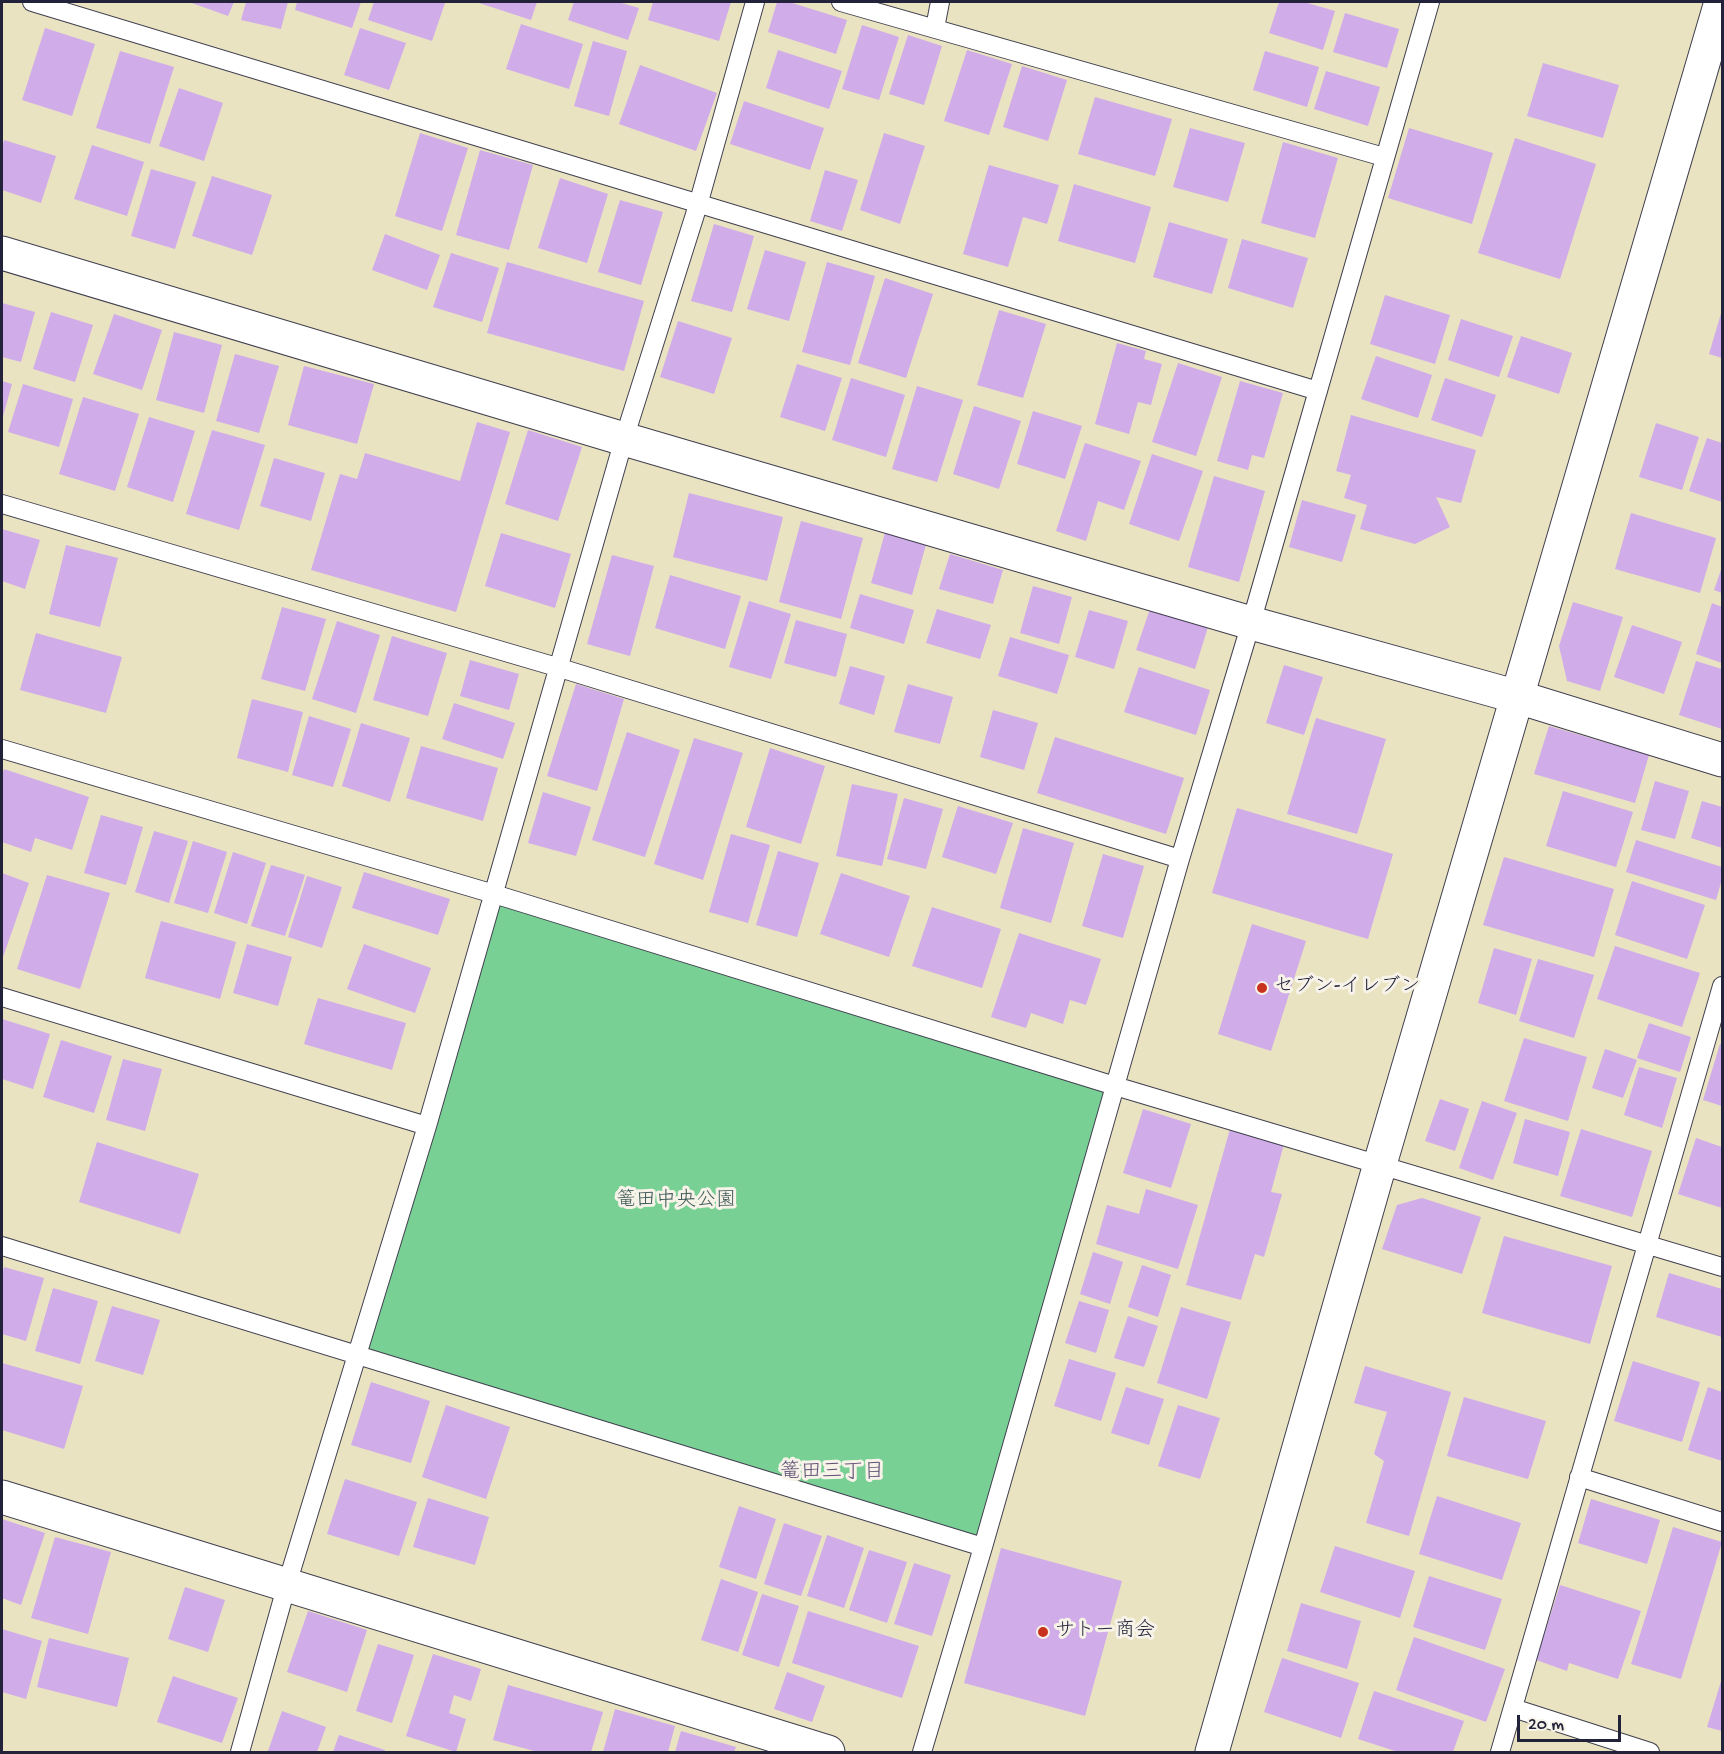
<!DOCTYPE html>
<meta charset="utf-8">
<style>
body{margin:0}
#map{position:relative;width:1724px;height:1754px;overflow:hidden;background:#eae3c1;font-family:"Gochi Hand",sans-serif}
canvas{display:block}
.frame{position:absolute;inset:0;border:3px solid #22223b;pointer-events:none}
.scale{position:absolute;left:1517px;top:1715px;width:104px;height:27px;box-sizing:border-box;border:3px solid #22223b;border-top:0;padding-left:8px;font-size:18px;line-height:21px;white-space:nowrap;color:#22223b;-webkit-text-stroke:4px #f7f3e8;paint-order:stroke}
</style>
<div id="map">
<canvas width="1724" height="1754"></canvas>
<div class="frame"></div>
<div class="scale">20 m</div>
</div>
<script>
const c = document.querySelector('canvas').getContext('2d');
c.lineJoin = 'round';
function fill(path, color) { c.fillStyle = color; c.fill(path, 'evenodd'); }
function trace(path, color, width, dash) { c.strokeStyle = color; c.lineWidth = width; c.lineCap = dash ? 'butt' : 'round'; c.setLineDash(dash || []); c.stroke(path); }
function label(font, color, halo, rows, align = 'center') {
  c.font = font + ' "Gochi Hand","Klee One",sans-serif'; c.lineWidth = 6; c.setLineDash([]); c.textBaseline = 'middle'; c.strokeStyle = halo; c.fillStyle = color; for (const [text, x, y, turn = 0] of rows) {
    c.save(); c.translate(x, y); c.rotate((+turn || 0) * Math.PI / 180); c.textAlign = isNaN(turn) ? turn : align; if (halo) c.strokeText(text, 0, 0); c.fillText(text, 0, 0); c.restore();
  }
}
fill(new Path2D(`
 M494 894 1115 1086 983 1547 357 1356Z`), '#78d095');
fill(new Path2D(`
 M189 2H234L228 16Z
 M246 2H288L281 29 241 20Z
 M297 2H361L352 28 295 10Z
 M374 2H441L445 3 432 41 368 20Z
 M476 2H537L531 20Z
 M574 2H618L639 8 628 40 568 20Z
 M653 2H731L719 41 648 20Z
 M777 2H789L847 20 836 54 768 32Z
 M1279 2H1304L1335 11 1323 50 1269 33Z
 M1345 13 1399 29 1387 68 1333 52Z
 M521 24 583 44 569 89 506 69Z
 M862 25 899 37 879 100 842 89Z
 M45 28 95 44 72 116 22 100Z
 M360 28 406 43 389 90 344 75Z
 M908 35 942 46 924 105 889 94Z
 M593 41 627 51 609 116 574 106Z
 M778 50 842 71 829 109 766 88Z
 M967 50 1012 64 989 135 944 121Z
 M120 51 174 67 150 144 96 128Z
 M1265 51 1319 67 1307 107 1253 90Z
 M1543 63 1619 85 1603 138 1527 116Z
 M640 65 717 93 696 151 619 124Z
 M1022 66 1067 80 1048 141 1003 127Z
 M1326 71 1380 87 1368 126 1314 109Z
 M179 88 223 103 204 161 159 146Z
 M1095 97 1172 119 1155 176 1078 154Z
 M744 101 824 128 810 170 730 144Z
 M1190 128 1245 143 1228 202 1173 187Z
 M1409 128 1493 153 1472 224 1388 198Z
 M420 133 468 148 442 231 395 216Z
 M884 133 925 146 900 224 860 210Z
 M1515 138 1596 164 1560 279 1478 253Z
 M4 140 56 156 41 203 2 190V148Z
 M1283 142 1338 158 1315 238 1261 223Z
 M92 145 144 162 127 216 74 199Z
 M480 150 533 165 509 250 456 235Z
 M989 165 1059 185 1047 224 1023 217 1008 267 963 254Z
 M151 169 196 182 175 249 131 236Z
 M825 170 858 180 842 231 810 221Z
 M212 176 272 195 252 255 192 236Z
 M560 178 608 194 587 263 538 248Z
 M1074 184 1151 207 1135 263 1058 241Z
 M620 200 663 212 641 285 598 272Z
 M1169 222 1228 239 1212 294 1153 277Z
 M714 224 754 236 732 312 691 301Z
 M385 234 440 255 427 290 372 270Z
 M1242 239 1308 258 1293 308 1228 288Z
 M765 250 806 262 789 321 747 309Z
 M451 253 499 268 482 322 433 307Z
 M507 262 644 301 624 371 487 333Z
 M827 262 875 276 850 365 802 352Z
 M885 278 933 294 906 378 858 363Z
 M1385 295 1450 315 1435 364 1370 344Z
 M2 303 35 312 21 362 2 357Z
 M999 310 1046 324 1023 398 977 385Z
 M1722 310V358L1709 354Z
 M51 312 93 325 75 382 33 369Z
 M114 314 162 330 142 390 93 374Z
 M1461 319 1513 336 1499 377 1448 360Z
 M678 321 732 338 714 394 660 377Z
 M174 332 222 345 204 413 156 400Z
 M1521 336 1572 353 1559 394 1507 377Z
 M1117 343 1146 351 1144 359 1162 364 1151 405 1138 402 1129 434 1095 424Z
 M235 354 279 366 259 433 216 421Z
 M1376 356 1432 375 1418 418 1361 399Z
 M1178 363 1222 377 1196 456 1152 442Z
 M797 364 842 378 825 431 780 417Z
 M304 366 374 384 357 444 288 425Z
 M851 378 905 395 886 457 832 440Z
 M1445 378 1496 395 1482 437 1431 420Z
 M2 381 12 384 2 420Z
 M1240 381 1283 393 1264 458 1252 455 1248 470 1217 461Z
 M23 384 73 399 59 447 8 432Z
 M917 386 963 400 937 482 892 469Z
 M83 397 139 414 115 491 59 474Z
 M974 406 1021 421 999 489 953 474Z
 M1033 411 1082 426 1065 479 1017 464Z
 M1351 415 1476 450 1461 503 1436 497 1450 527 1415 544 1360 529 1367 505 1344 498 1351 475 1336 471Z
 M149 417 195 431 173 502 127 487Z
 M477 422 510 432 456 612 311 570 340 474 357 479 365 453 460 481Z
 M1656 423 1699 437 1682 490 1639 477Z
 M212 430 265 445 239 530 186 514Z
 M528 430 582 447 558 521 505 504Z
 M1707 438 1722 443V502L1689 491Z
 M1085 443 1141 461 1124 510 1098 501 1086 541 1056 531Z
 M1152 454 1203 471 1179 541 1129 524Z
 M274 458 325 473 311 521 260 506Z
 M1214 476 1265 491 1239 582 1188 567Z
 M689 493 783 517 767 581 673 557Z
 M1302 500 1356 515 1342 562 1289 547Z
 M1631 513 1716 538 1700 593 1615 569Z
 M801 521 863 538 841 619 779 602Z
 M2 529 40 540 25 589 2 581Z
 M886 529 927 541 912 595 871 583Z
 M501 533 571 554 555 608 485 586Z
 M66 545 118 558 100 627 49 614Z
 M950 554 1003 570 993 604 939 589Z
 M612 555 654 566 630 656 587 644Z
 M1722 567V593L1714 590Z
 M670 575 741 596 725 649 655 628Z
 M1033 586 1072 597 1059 644 1020 633Z
 M860 594 914 610 904 644 850 628Z
 M749 601 791 614 771 679 729 667Z
 M1573 602 1623 617 1600 691 1567 681 1559 646Z
 M1712 603 1722 607V663L1696 654Z
 M282 607 326 619 305 691 261 679Z
 M937 609 991 625 980 659 926 643Z
 M1150 609 1208 627 1195 669 1136 650Z
 M1089 610 1128 621 1114 669 1075 657Z
 M796 620 847 634 836 677 784 663Z
 M337 621 380 635 356 713 312 699Z
 M1632 625 1682 642 1664 694 1614 677Z
 M36 633 122 657 106 713 20 690Z
 M392 636 447 653 428 716 373 700Z
 M1010 637 1069 655 1057 694 998 676Z
 M470 660 519 674 509 710 460 696Z
 M1696 661 1722 669V729L1679 715Z
 M1284 665 1323 677 1304 735 1266 723Z
 M850 666 885 676 874 715 839 704Z
 M1139 667 1210 690 1196 735 1124 712Z
 M576 684 624 699 597 791 547 776Z
 M908 684 953 697 940 744 894 732Z
 M252 699 303 712 288 772 237 758Z
 M454 703 515 723 503 759 442 739Z
 M993 710 1038 723 1024 770 980 757Z
 M309 716 351 729 333 787 292 775Z
 M1316 718 1386 739 1357 834 1287 814Z
 M361 723 410 738 390 802 342 786Z
 M1549 726 1649 755 1635 803 1534 774Z
 M627 732 680 750 645 857 592 840Z
 M1055 737 1184 778 1166 834 1037 793Z
 M694 738 743 753 703 880 654 864Z
 M421 746 498 768 483 821 406 798Z
 M770 748 825 766 801 844 746 827Z
 M4 769 89 797 72 850 35 838 31 852 2 842V776Z
 M1655 781 1689 791 1675 839 1641 830Z
 M852 784 898 794 882 866 836 856Z
 M1563 791 1633 812 1616 867 1546 846Z
 M543 792 591 807 576 856 528 843Z
 M904 798 943 809 926 869 887 859Z
 M1702 801 1722 807V848L1691 838Z
 M958 806 1013 823 996 874 942 857Z
 M1237 808 1393 854 1368 939 1212 893Z
 M101 815 143 827 126 885 84 873Z
 M1023 828 1074 843 1051 923 1000 908Z
 M154 831 188 841 169 903 135 892Z
 M731 834 770 845 748 923 709 912Z
 M1636 840 1722 867V879L1716 900 1626 872Z
 M193 841 227 852 208 913 174 903Z
 M778 851 819 863 797 937 756 925Z
 M233 852 266 863 247 924 214 913Z
 M1103 854 1144 866 1123 938 1082 926Z
 M1504 857 1614 889 1594 957 1483 925Z
 M271 865 305 875 285 936 251 926Z
 M364 872 450 899 438 935 352 908Z
 M2 873 29 883 3 957 2 956Z
 M841 873 910 896 889 957 820 934Z
 M47 875 110 893 80 989 17 969Z
 M307 876 342 887 322 948 288 937Z
 M1632 881 1705 905 1687 959 1615 935Z
 M932 907 1001 929 982 988 912 966Z
 M161 921 236 942 220 999 145 978Z
 M1252 924 1306 941 1271 1051 1218 1034Z
 M1019 933 1101 959 1086 1005 1070 1000 1063 1024 1031 1013 1026 1028 991 1017Z
 M247 944 292 957 278 1006 233 993Z
 M364 944 431 968 415 1013 347 989Z
 M1615 946 1700 973 1682 1027 1597 999Z
 M1494 948 1532 959 1516 1015 1478 1003Z
 M1538 959 1594 975 1574 1038 1519 1021Z
 M318 998 406 1023 392 1070 304 1044Z
 M2 1019 50 1034 33 1089 2 1079Z
 M1649 1023 1691 1037 1680 1072 1637 1058Z
 M1524 1038 1587 1057 1568 1121 1504 1101Z
 M61 1040 112 1056 94 1113 43 1097Z
 M1720 1044 1722 1045V1106L1703 1100Z
 M1605 1049 1637 1060 1623 1098 1592 1088Z
 M123 1059 162 1069 145 1131 106 1120Z
 M1639 1067 1677 1078 1662 1128 1624 1115Z
 M1440 1099 1469 1109 1455 1151 1425 1141Z
 M1482 1101 1517 1113 1493 1180 1459 1168Z
 M1143 1109 1191 1124 1171 1188 1123 1173Z
 M1525 1119 1570 1132 1558 1176 1513 1163Z
 M1230 1129 1284 1144 1271 1192 1282 1194 1264 1257 1255 1254 1241 1300 1186 1285Z
 M1581 1129 1652 1151 1632 1217 1560 1196Z
 M1696 1138 1722 1147V1208L1678 1194Z
 M97 1142 199 1174 180 1234 79 1202Z
 M1146 1189 1198 1205 1178 1269 1096 1244 1107 1205 1139 1214Z
 M1422 1198 1481 1217 1462 1274 1382 1249 1397 1205Z
 M1504 1236 1612 1266 1590 1344 1482 1313Z
 M1093 1252 1123 1262 1110 1304 1080 1294Z
 M1142 1265 1171 1275 1158 1317 1128 1307Z
 M4 1267 44 1278 26 1341 2 1334V1276Z
 M1669 1273 1722 1289V1337L1656 1317Z
 M53 1288 98 1301 80 1364 35 1351Z
 M1079 1301 1109 1310 1096 1353 1065 1343Z
 M112 1306 160 1320 143 1375 95 1361Z
 M1181 1307 1231 1322 1207 1399 1157 1383Z
 M1128 1316 1158 1326 1144 1367 1114 1358Z
 M1069 1359 1116 1373 1101 1421 1054 1406Z
 M1633 1361 1700 1382 1682 1442 1614 1421Z
 M2 1363 83 1386 64 1449 2 1430Z
 M1365 1366 1451 1392 1409 1536 1366 1523 1384 1461 1374 1454 1387 1412 1354 1403Z
 M371 1382 430 1401 411 1463 351 1445Z
 M1126 1387 1164 1399 1149 1445 1111 1433Z
 M1708 1387 1722 1392V1461L1688 1450Z
 M1464 1397 1546 1421 1528 1479 1447 1456Z
 M446 1405 510 1427 486 1499 422 1477Z
 M1178 1405 1220 1418 1200 1479 1158 1466Z
 M345 1479 417 1502 399 1556 327 1534Z
 M1437 1496 1521 1523 1502 1580 1419 1554Z
 M428 1498 489 1517 475 1565 413 1547Z
 M1591 1499 1660 1520 1647 1564 1578 1543Z
 M739 1506 776 1519 756 1579 719 1567Z
 M2 1519 45 1533 21 1605 2 1598Z
 M784 1523 822 1536 801 1596 764 1584Z
 M1673 1527 1722 1542 1681 1679 1631 1664Z
 M827 1535 864 1548 844 1608 807 1596Z
 M55 1537 111 1552 88 1634 31 1618Z
 M1335 1546 1415 1571 1400 1618 1320 1592Z
 M1001 1548 1122 1581 1085 1716 964 1683Z
 M869 1550 907 1562 887 1623 849 1610Z
 M914 1563 951 1575 932 1636 894 1624Z
 M1429 1576 1502 1599 1485 1650 1413 1627Z
 M721 1579 758 1592 738 1652 701 1640Z
 M1560 1585 1641 1611 1618 1679 1569 1663 1567 1671 1536 1660Z
 M185 1587 225 1600 208 1652 168 1639Z
 M762 1594 799 1606 779 1667 742 1655Z
 M1301 1603 1361 1621 1347 1669 1287 1651Z
 M308 1611 367 1630 347 1692 287 1672Z
 M808 1611 919 1646 902 1698 792 1663Z
 M2 1629 42 1641 26 1699 2 1692Z
 M1414 1637 1505 1669 1486 1722 1396 1690Z
 M49 1638 129 1658 117 1707 37 1687Z
 M378 1644 414 1655 392 1723 356 1711Z
 M433 1654 481 1669 471 1701 454 1695 449 1713 466 1719 456 1752 406 1736Z
 M1282 1658 1359 1683 1341 1738 1264 1712Z
 M787 1672 825 1686 812 1722 774 1709Z
 M173 1676 238 1698 222 1743 157 1722Z
 M1722 1678V1731L1707 1727Z
 M508 1685 603 1712 591 1752H538L493 1740Z
 M1374 1691 1464 1721 1453 1752H1398L1358 1739Z
 M615 1709 675 1726 668 1752H603Z
 M282 1711 326 1727 317 1752 268 1751Z
 M681 1731 736 1747 734 1752H675Z
 M339 1735 385 1750 384 1752H333Z`), '#d0ace9');
const lane = new Path2D(`
 M32 2 1318 391
 M841 2 1384 157
 M935 28 940 2
 M2 504 560 668 1180 859
 M2 749 494 894 1115 1086 1722 1267
 M2 997 427 1126
 M2 1246 983 1547
 M1579 1477 1722 1522
 M1513 1708 1650 1752
 M240 1752 287 1584 427 1126 624 439 698 205 755 2
 M922 1752 983 1547 1180 859 1251 623 1430 2
 M1500 1752 1722 986`);
const street = new Path2D(`
 M2 253 624 439 1251 623 1518 697 1722 760
 M2 1497 828 1752`);
const secondary = new Path2D(`
 M1212 1752 1380 1164 1721 2`);
trace(lane, '#403f4f', 20);
trace(street, '#403f4f', 35);
trace(secondary, '#403f4f', 35);
trace(lane, '#fff', 18);
trace(street, '#fff', 33);
trace(secondary, '#fff', 33);
for (const [x, y, r, color] of [
 [1262,988,6,"#c8321e"],
 [1043,1632,6,"#c8321e"]
]) { const dot = new Path2D(); dot.arc(x, y, r, 0, 2 * Math.PI); c.fillStyle = color; c.fill(dot); trace(dot, '#f7f3e8', 2); }
label('20px', '#22223b', '#f7f3e8', [
 ["セブン-イレブン",1274,988],
 ["サトー商会",1055,1632]
], 'left');
label('20px', '#3c5656', '#f7f3e8', [
 ["篭田中央公園",676,1202]
]);
label('21px', '#5f5278', '#f7f3e8', [
 ["篭田三丁目",832,1474]
]);
</script>
